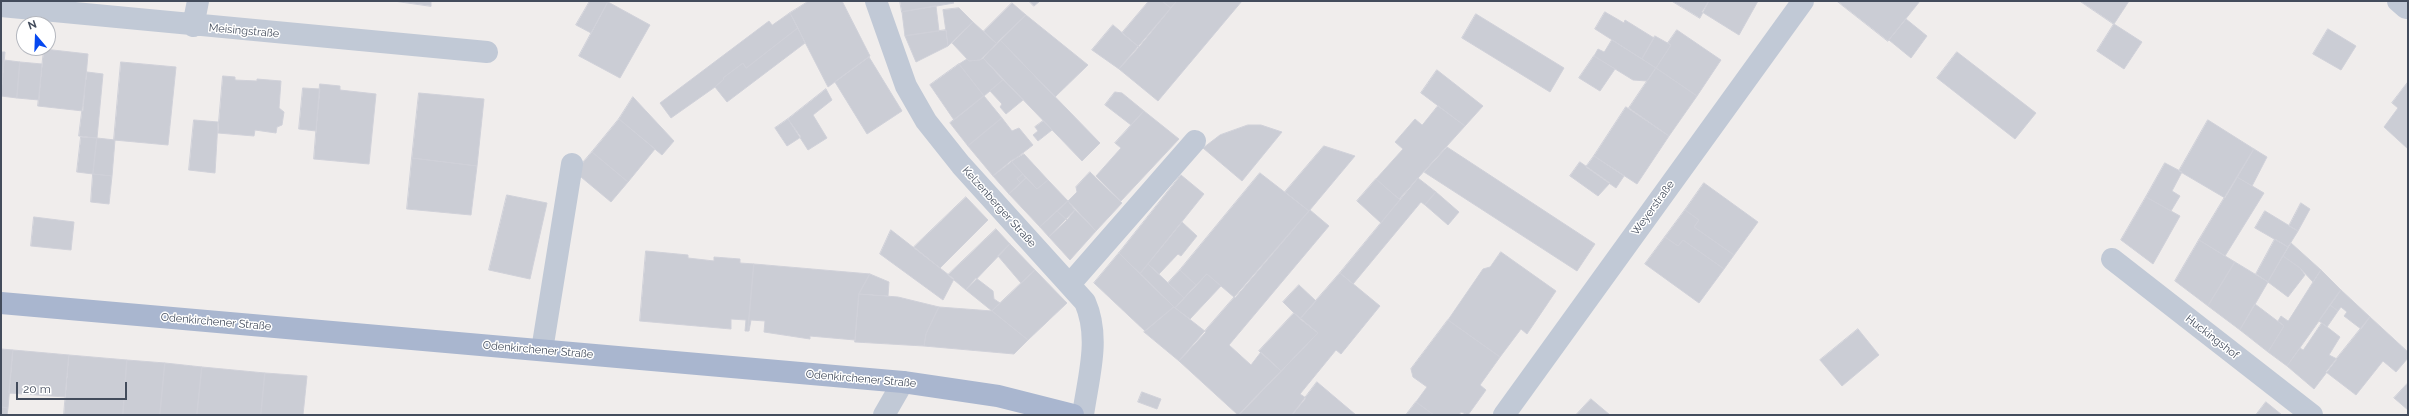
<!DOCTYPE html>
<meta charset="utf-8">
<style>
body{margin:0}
#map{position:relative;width:2409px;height:416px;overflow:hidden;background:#f0edec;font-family:Raleway,sans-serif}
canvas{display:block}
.frame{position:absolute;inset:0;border:2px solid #434c5c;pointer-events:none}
.north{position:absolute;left:16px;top:16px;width:40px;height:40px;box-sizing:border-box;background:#fff;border:1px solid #b4b7be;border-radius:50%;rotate:341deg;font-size:11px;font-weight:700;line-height:16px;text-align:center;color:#434c5c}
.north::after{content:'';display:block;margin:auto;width:14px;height:18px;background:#0648f0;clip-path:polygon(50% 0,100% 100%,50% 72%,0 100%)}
.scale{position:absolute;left:16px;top:382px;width:111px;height:18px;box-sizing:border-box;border:2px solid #434c5c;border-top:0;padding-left:5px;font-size:12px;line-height:14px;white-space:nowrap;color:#434c5c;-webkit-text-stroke:3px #fff;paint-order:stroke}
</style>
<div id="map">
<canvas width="2409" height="416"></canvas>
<div class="frame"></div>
<div class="north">N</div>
<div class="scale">20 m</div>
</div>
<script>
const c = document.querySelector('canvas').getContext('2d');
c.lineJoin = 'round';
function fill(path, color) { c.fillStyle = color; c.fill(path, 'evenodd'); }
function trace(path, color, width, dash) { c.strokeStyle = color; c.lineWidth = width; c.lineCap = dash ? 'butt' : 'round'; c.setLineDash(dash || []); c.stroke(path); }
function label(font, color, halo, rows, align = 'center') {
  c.font = font + ' Raleway,sans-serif'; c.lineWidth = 3; c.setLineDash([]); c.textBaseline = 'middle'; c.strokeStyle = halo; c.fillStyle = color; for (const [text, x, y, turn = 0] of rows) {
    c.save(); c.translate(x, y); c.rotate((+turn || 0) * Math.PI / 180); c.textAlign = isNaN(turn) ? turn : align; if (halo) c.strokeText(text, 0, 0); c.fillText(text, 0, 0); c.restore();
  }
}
const building = new Path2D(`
 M394 1H431V6Z
 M590 1 608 2 591 33 576 25Z
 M809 1H842L870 56 828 87 790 13Z
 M900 1H952L954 3 902 12Z
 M1029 1H1040L1034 6Z
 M1149 1H1162L1171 8 1139 47 1122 33Z
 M1162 1H1177L1171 8Z
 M1177 1H1242L1158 101 1119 69Z
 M1672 1H1709L1700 18Z
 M1709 1H1758L1739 35 1702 12Z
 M1837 1H1920L1888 41Z
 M2080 1H2129L2114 24Z
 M608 2 650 25 620 78 579 56Z
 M1012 3 1026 15 997 44 984 31Z
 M936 6 939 31 905 36 902 12Z
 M959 8 973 22 948 46 943 10Z
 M1605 12 1624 23 1625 20 1654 38 1642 59 1595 29Z
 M790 13 798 28 746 68 743 63 723 78 724 79 715 87 671 118 660 103 769 21 772 25Z
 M1476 14 1564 68 1550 92 1462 38Z
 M1026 15 1088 65 1055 97 1000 40Z
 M1906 19 1927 36 1911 58 1889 40Z
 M973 22 997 44 980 60 969 61 952 43Z
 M2114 24 2142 42 2124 69 2097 51Z
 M1113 25 1139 47 1119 69 1092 50Z
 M798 28 805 43 727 102 715 87 724 79 723 78 743 63 746 68Z
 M2328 29 2356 46 2341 70 2313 54Z
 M946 30 948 46 916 62 905 36Z
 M1677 30 1721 60 1697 96 1656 68 1671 45 1668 43Z
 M1655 36 1671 45 1656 68 1642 59Z
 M1000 40 1100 143 1082 161 983 58Z
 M1612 40 1656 68 1647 81 1633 80 1594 56 1598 49 1604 52Z
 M44 49 88 54 83 111 38 106Z
 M1 52H5L1 96Z
 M1957 52 2036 113 2015 139 1937 78Z
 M1594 56 1615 69 1600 91 1579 78Z
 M869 57 902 111 867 134 835 82Z
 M983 58 1003 80 984 96 959 64 967 59 969 61 980 60Z
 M4 60 20 62 17 98 1 96Z
 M20 62 42 64 39 100 17 98Z
 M121 62 176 67 168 145 114 140Z
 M959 64 984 96 954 120 930 85Z
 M1656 68 1697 96 1669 136 1629 108Z
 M1437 70 1483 106 1465 126 1421 93Z
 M87 72 103 74 97 138 79 136Z
 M223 76 235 77V80L257 81V79L281 81 279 108 284 112 282 125 277 127 276 133 255 130 254 136 218 133Z
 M1003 80 1023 100 1006 114 1000 107 1002 104 990 91Z
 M2408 82V149L2384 127 2398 108 2392 103Z
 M320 84 340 86V90L376 94 369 164 314 159Z
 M303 88 320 89 316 131 299 129Z
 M826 89 832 100 813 115 827 138 808 150 788 119Z
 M1115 92 1122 93 1144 111 1131 125 1105 105Z
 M419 93 484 99 477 166 412 158Z
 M984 96 1002 118 968 146 950 123Z
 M633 97 674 141 662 155 619 119Z
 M1438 106 1465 126 1399 199 1376 179 1403 149 1395 142 1415 119 1422 125Z
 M1626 107 1669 136 1637 184 1594 156Z
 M1144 111 1179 139 1121 201 1096 176 1121 148 1115 143Z
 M1002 118 1012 131 1019 128 1033 145 993 176 968 146Z
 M619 119 655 149 628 182 592 152Z
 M788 119 801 137 787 146 775 128Z
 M194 120 218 122 215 173 189 170Z
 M2208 120 2254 149 2225 198 2179 171Z
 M1043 121 1052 130 1038 141 1033 135 1038 131 1035 127Z
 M1248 125H1261L1282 132 1242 181 1203 148 1220 135Z
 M81 137 97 138 93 174 77 172Z
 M97 138 115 140 112 176 93 174Z
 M1324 146 1355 156 1309 211 1285 192Z
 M1447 147 1595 244 1577 271 1424 172Z
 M2254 149 2267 157 2252 186 2237 177Z
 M592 152 628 182 611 202 575 172Z
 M1024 154 1048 180 1037 189 1011 161Z
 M1594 156 1624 176 1616 188 1586 167Z
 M412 158 477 166 471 215 407 209Z
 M1011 161 1023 174 1017 179 1021 183 1009 194 993 176Z
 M1580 162 1610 183 1598 196 1570 176Z
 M2165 163 2182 172 2172 191 2180 196 2171 211 2146 197Z
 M1090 172 1122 203 1096 231 1068 201 1077 192 1076 187Z
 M1260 173 1309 211 1235 298 1207 274 1196 285 1180 270Z
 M93 174 112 176 109 204 91 202Z
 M1023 174 1026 178 1021 183 1017 179Z
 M1181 175 1204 194 1140 274 1119 253Z
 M2237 177 2264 193 2225 256 2199 240Z
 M1026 178 1037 189 1048 180 1068 201 1040 227 1009 194Z
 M1418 178 1436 192 1425 205 1421 202 1353 284 1340 273Z
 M1376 179 1400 200 1381 223 1357 201Z
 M1704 183 1758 222 1734 255 1694 227 1699 220 1685 210Z
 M1436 192 1459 212 1448 225 1425 205Z
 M507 195 547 203 530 279 489 270Z
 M966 197 988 220 940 268 914 247Z
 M2146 197 2180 216 2153 264 2121 240Z
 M1068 201 1075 210 1067 220 1057 211Z
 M2301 203 2310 209 2298 231 2289 226Z
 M1075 210 1096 231 1070 260 1049 237Z
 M1310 210 1329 226 1229 345 1251 365 1261 352 1281 371 1238 415 1179 361Z
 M1685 210 1699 220 1694 227 1734 255 1724 269 1683 240 1678 246 1665 237Z
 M1057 211 1067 220 1049 237 1040 227Z
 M2265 211 2298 231 2288 247 2255 228Z
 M34 217 74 222 71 250 31 246Z
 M1182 222 1197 236 1181 256 1178 254 1159 274 1148 264Z
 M996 229 1010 244 966 290 948 275Z
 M891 230 954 279 943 300 880 254Z
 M1665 237 1678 246 1683 240 1724 269 1699 303 1645 264Z
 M2275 239 2288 247 2268 282 2256 274Z
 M2199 240 2235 262 2208 306 2175 281Z
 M2291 243 2321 270 2313 282 2300 268 2283 256Z
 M1010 244 1035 270 1021 283 998 256Z
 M646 251 688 255V258L714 261V257L740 259V263L754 264 748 331H745L746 320 731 319V329L640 321Z
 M1501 252 1556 291 1527 334 1521 329 1500 357 1448 320 1483 269 1490 267Z
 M1119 253 1174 307 1145 331 1094 283Z
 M2283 256 2300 268 2305 275 2288 297 2268 282Z
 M2235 262 2268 282 2240 330 2208 306Z
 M754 264 870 274 859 294 855 340 810 336V339L764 332 765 321 751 320 749 331H748Z
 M1148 264 1184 298 1175 308 1140 274Z
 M1035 270 1067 303 1028 340 992 311Z
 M1180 270 1196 285 1184 298 1168 283Z
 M2321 270 2341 290 2287 366 2268 352 2284 326 2278 321 2281 316 2288 321Z
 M1340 273 1380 306 1341 354 1336 350 1300 394 1306 398 1292 415H1239L1318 333 1300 319Z
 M870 274 889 282 888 296 859 294Z
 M1207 274 1221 286 1190 319 1175 308Z
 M976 278 993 291 994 299 1000 303 992 311 966 290Z
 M1299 285 1316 301 1300 319 1283 302Z
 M2341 290 2370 317 2361 329 2344 316 2347 312 2341 307 2338 311 2330 305Z
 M859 294 898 297 939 307 926 334 924 346 855 342Z
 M2255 304 2284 326 2268 352 2240 330Z
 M2330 305 2338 311 2327 327 2319 321Z
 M939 307 992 311 1028 340 1014 354 924 346 926 334Z
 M1174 307 1206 332 1179 361 1144 332Z
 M1294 313 1318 333 1281 371 1259 351Z
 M2370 317 2408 352V358L2396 372 2383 361 2356 395 2326 372Z
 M1448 320 1500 357 1480 385 1486 390 1468 415 1461 412 1459 415H1434L1416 402 1427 387 1413 377 1411 369Z
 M2322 323 2340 337 2329 355 2337 359 2314 389 2287 366 2300 348 2303 350Z
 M1858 329 1879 355 1842 386 1820 360Z
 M1 349 13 350 8 408 1 407Z
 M13 350 69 355 65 397 9 393Z
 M69 355 127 360 123 415H64Z
 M127 360 165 363 160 415H123Z
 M165 363 202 367 197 415H160Z
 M202 367 265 373 261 415H197Z
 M265 373 307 376 303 415H261Z
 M1317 382 1356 415H1292Z
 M2408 383V410L2394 398Z
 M1142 392 1161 399 1157 409 1138 402Z
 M1591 399 1610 415H1576Z
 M1416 402 1434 415H1406Z
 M2266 402 2282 415H2256Z
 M1 407 8 408 7 415H1Z`);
fill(building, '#cbcdd5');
trace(building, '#d0d1d9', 1);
trace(new Path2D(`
 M876 1 906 86 926 121 961 165 1085 302C1101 338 1088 378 1083 415
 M2398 1 2406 8 2408 5
 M1 6 487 52
 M193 26 198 1
 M2112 259 2312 415
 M1070 284 1195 141
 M542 350 572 164
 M884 415 903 382
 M1504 415 1803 1`), '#c1c9d6', 22);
trace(new Path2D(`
 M1 303 903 382 998 396 1073 415`), '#a9b6cf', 22);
label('11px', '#434c5c', '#fff', [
 ["Meisingstraße",244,31,5],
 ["Kelzenberger Straße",999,207,48],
 ["Weyerstraße",1653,208,-54],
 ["Odenkirchener Straße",216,322,5],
 ["Huckingshof",2212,337,38],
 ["Odenkirchener Straße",538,350,5],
 ["Odenkirchener Straße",861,379,5]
]);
</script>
